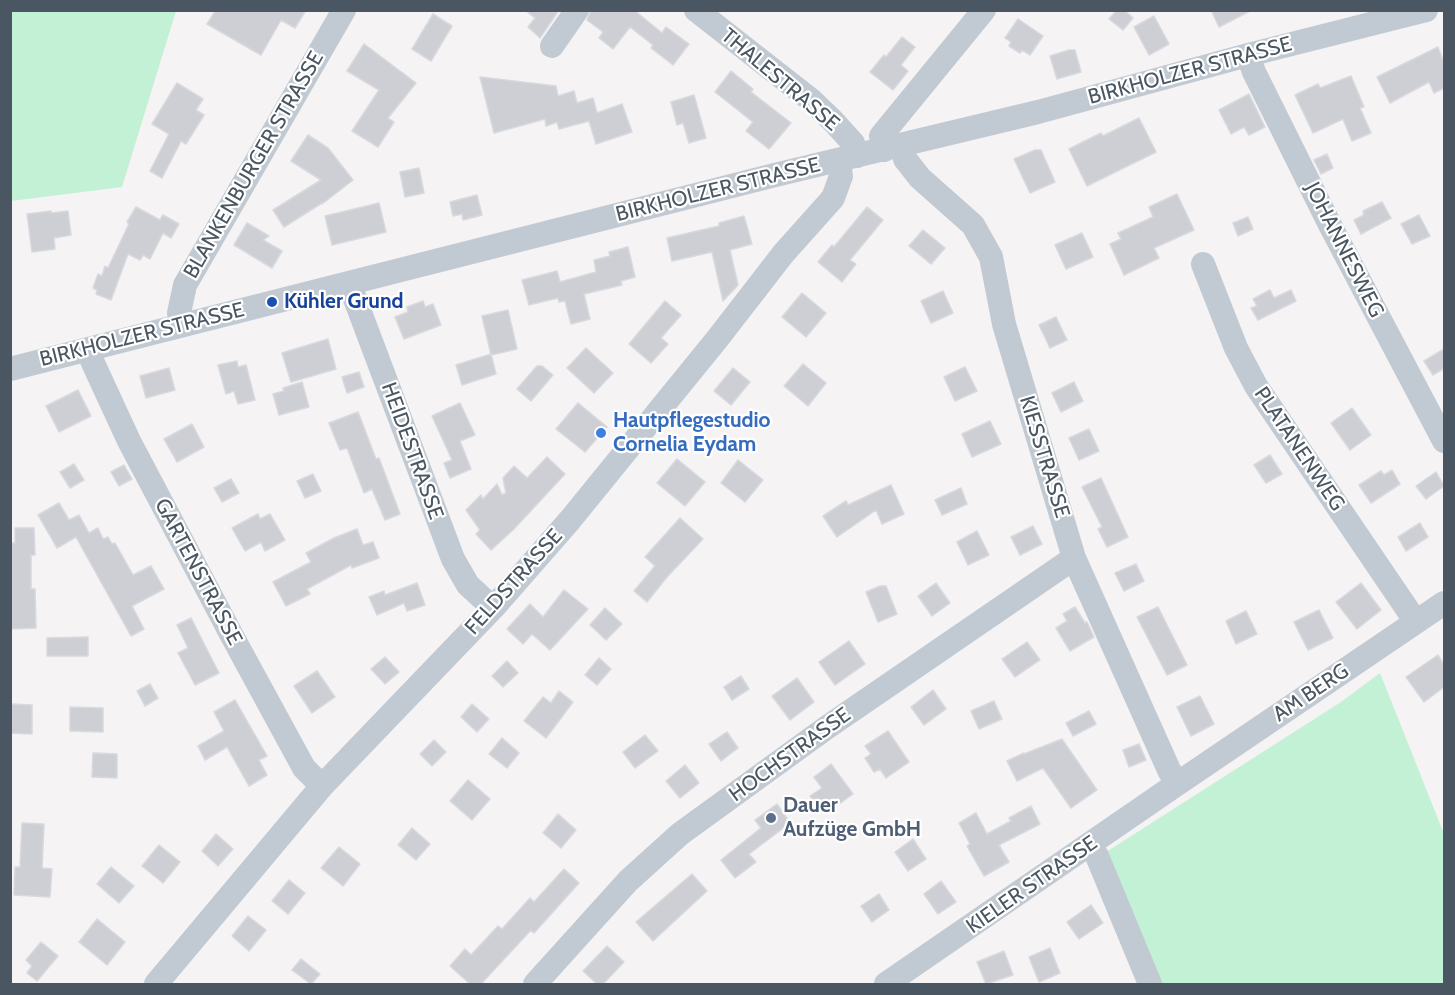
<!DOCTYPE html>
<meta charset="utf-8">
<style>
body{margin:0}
#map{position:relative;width:1455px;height:995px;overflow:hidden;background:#f5f3f3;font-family:Cabin,sans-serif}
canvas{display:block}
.frame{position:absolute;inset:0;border:12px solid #4a5661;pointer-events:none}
</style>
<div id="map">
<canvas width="1455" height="995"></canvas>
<div class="frame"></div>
</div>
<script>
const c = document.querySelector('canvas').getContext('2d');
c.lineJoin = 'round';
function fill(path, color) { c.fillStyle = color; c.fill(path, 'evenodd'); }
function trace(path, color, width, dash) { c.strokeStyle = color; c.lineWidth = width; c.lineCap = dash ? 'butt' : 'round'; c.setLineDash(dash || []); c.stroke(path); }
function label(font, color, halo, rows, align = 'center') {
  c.font = font + ' Cabin,sans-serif'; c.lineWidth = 4.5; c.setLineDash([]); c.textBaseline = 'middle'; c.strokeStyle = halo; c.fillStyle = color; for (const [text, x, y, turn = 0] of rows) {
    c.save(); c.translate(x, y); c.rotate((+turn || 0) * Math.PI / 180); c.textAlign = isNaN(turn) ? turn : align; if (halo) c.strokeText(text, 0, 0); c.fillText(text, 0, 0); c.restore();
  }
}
fill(new Path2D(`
 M10 11H176L122 187 11 201Z
 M1380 673 1444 834V984H1156L1103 854 1341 702Z`), '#c3f1d5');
const building = new Path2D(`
 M216 10H306L295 28 281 20 261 55 207 24Z
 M525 10H559L540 38 528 27 535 18Z
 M591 10H634L662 33 666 27 689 44 673 65 651 48 653 45 630 27 613 49 599 38 603 32 587 20Z
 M1117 10H1124L1133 18 1123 30 1109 19Z
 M1211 10H1252L1219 27Z
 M433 14 452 26 431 61 412 49Z
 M1154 16 1169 44 1149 55 1134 27Z
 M1018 19 1043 36 1030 55 1022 50 1020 53 1009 46 1011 42 1005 38Z
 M902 37 915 47 901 65 908 71 893 90 870 72 884 55 886 57Z
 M364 44 416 83 388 118 394 122 378 147 352 131 379 90 347 71Z
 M1438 47 1444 63V88L1434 93 1429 82 1390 103 1377 77Z
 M1069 50H1075L1081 72 1057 79 1050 56Z
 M731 71 753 89 751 92 791 123 769 149 746 131 753 122 715 92Z
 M1351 76 1364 107 1360 108 1371 133 1352 141 1343 119 1313 133 1295 95 1318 84 1320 88Z
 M480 77 556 86 558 96 574 91 577 103 593 98 597 113 622 104 632 132 596 144 589 121 559 129 557 122 546 126 545 119 494 133Z
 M177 83 203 99 196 110 204 115 186 144 181 141 162 178 150 171 169 134 152 124Z
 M1249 94 1265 127 1249 135 1244 127 1231 134 1219 110Z
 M694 95 706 138 689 143 683 123 677 125 671 102Z
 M1139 118 1156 152 1087 186 1069 149 1101 133 1103 136Z
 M308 135 328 148 353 180 322 204V203L284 227 273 210 321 180 291 161Z
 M1035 150H1041L1055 182 1030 193 1014 159Z
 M1327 154 1333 168 1321 174 1314 160Z
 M419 168 424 193 405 197 400 172Z
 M1177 194 1194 230 1154 248 1159 258 1124 275 1110 244 1121 239 1118 233 1153 217 1149 207Z
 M477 195 482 215 463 220 462 214 453 216 450 202Z
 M1382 202 1391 218 1361 234 1354 220 1364 215 1363 211Z
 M379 203 386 232 332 245 325 216Z
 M136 207 160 220 163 215 179 224 171 238 163 233 150 259 143 255 140 260 128 254 111 300 96 294 97 290 93 288 98 274 102 276 105 266 108 268 129 224 127 222Z
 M867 207 883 220 850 260 856 264 842 282 818 262 832 245 834 247Z
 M51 211V213L68 211 71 235 54 238 55 249 32 252 27 214Z
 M1419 215 1430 236 1412 244 1401 224Z
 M744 216 752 244 730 250 738 285 723 301 712 252 672 261 667 238 719 226V223Z
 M1248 217 1253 229 1238 236 1233 223Z
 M247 223 269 236 263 240 282 251 272 268 234 245Z
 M923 230 945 248 931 264 909 246Z
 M1082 233 1093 257 1066 269 1055 245Z
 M628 247 635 277 621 281 622 285 584 294 590 319 571 324 565 301 559 302 558 298 529 305 522 280 557 271 560 282 596 272 594 260 610 256 609 252Z
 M1270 290 1274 298 1291 290 1296 301 1258 320 1251 308 1257 306 1253 299Z
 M943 291 953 313 931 323 921 301Z
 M802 293 826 313 806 337 782 317Z
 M423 301 425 307 433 304 441 325 404 339 395 317 408 312 407 307Z
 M665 301 681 315 661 338 668 344 651 363 629 344Z
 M508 310 517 349 491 355 482 316Z
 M1056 317 1067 340 1050 348 1039 325Z
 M328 339 336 369 291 382 282 353Z
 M586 348 613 373 594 393 567 368Z
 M1444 349V368L1433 375 1424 361Z
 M491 354 496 374 462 385 456 365Z
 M237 361 238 367 246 365 255 400 238 404 234 391 226 394 218 365Z
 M803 364 826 383 808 406 784 386Z
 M537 366H542L553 375 531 401 517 389Z
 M965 367 977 391 955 401 944 377Z
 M169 368 175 390 146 398 140 376Z
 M733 368 750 382 731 405 714 391Z
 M359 372 364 387 347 393 342 377Z
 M302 382 309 407 279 415 273 394 284 391 283 388Z
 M1074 382 1083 401 1061 412 1052 393Z
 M78 390 91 416 59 432 46 406Z
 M460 403 475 435 460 441 471 469 450 478 444 463 452 460 432 416Z
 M578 403 607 427 585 452 556 429Z
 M1352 408 1371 435 1350 450 1331 423Z
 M358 412 376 459 379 458 400 514 385 520 372 489 364 493 347 448 340 450 329 423Z
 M990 421 1001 444 972 457 962 434Z
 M192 424 204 447 177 462 164 439Z
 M1089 429 1099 451 1079 460 1069 438Z
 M1270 455 1282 474 1266 483 1254 465Z
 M547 457 565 474 514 529 491 550 476 534 480 530 466 510 481 495 483 499 497 484 502 495 506 493 503 478 514 466 527 478Z
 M677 459 705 482 685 506 657 483Z
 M738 460 763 480 745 502 721 483Z
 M74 464 84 480 70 488 60 472Z
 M124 465 132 479 119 486 111 472Z
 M1392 470 1400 484 1371 503 1359 485 1381 471 1384 475Z
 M1436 472 1444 486 1426 499 1416 486Z
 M313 474 321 491 305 498 297 481Z
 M1101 478 1128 537 1107 547 1098 529 1102 527 1082 487Z
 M231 479 239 493 222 502 214 488Z
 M891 485 904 514 882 524 876 510 837 537 823 516 846 501 848 505Z
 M961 488 967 504 942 515 935 500Z
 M59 503 69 520 79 515 89 533 98 528 103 539 108 537 112 544 115 543 133 575 151 566 164 589 132 606 144 629 131 636 76 537 57 548 38 515Z
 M258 514 260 519 270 514 285 540 265 551 261 542 245 551 232 528Z
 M680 518 703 539 667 577 647 602 634 591 655 566 645 557Z
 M1420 523 1428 537 1406 551 1398 537Z
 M1033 526 1042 544 1020 555 1011 537Z
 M15 528H34L35 555H31V589H35L36 628 10 629V543H15Z
 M357 529 363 545 373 542 379 558 352 568 351 565 307 589 310 594 286 606 273 582 311 562 306 553 334 538Z
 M977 531 989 555 968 565 957 542Z
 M1136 564 1144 581 1124 591 1115 573Z
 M417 583 425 605 407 611 404 603 377 615 369 597 384 591 385 595Z
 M936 583 950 603 932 616 918 596Z
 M1361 583 1381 610 1357 629 1336 602Z
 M880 586H886L897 614 878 622 866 592Z
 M564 590 588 609 550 650 532 634 523 644 507 629 530 604 543 617Z
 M1075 607 1085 623 1087 622 1094 637 1070 651 1056 628 1067 621 1063 614Z
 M1158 607 1187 665 1167 675 1137 617Z
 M605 608 622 624 606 640 590 625Z
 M1319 610 1333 638 1308 650 1294 622Z
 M1246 611 1257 634 1236 644 1226 621Z
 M191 618 219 673 195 685 178 653 188 648 177 625Z
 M88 637V656H47V638Z
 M849 641 865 664 835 685 819 662Z
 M1027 642 1040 660 1015 677 1002 659Z
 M1438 655 1444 665V687L1424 702 1406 677Z
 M385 657 399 672 385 684 371 669Z
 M599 658 611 669 597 685 585 675Z
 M507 661 518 673 503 687 492 676Z
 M317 671 335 697 312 713 294 686Z
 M741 676 749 689 732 700 724 687Z
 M797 678 814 702 790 720 772 696Z
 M150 684 158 698 145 706 137 691Z
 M933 690 946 709 924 725 911 707Z
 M559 691 573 702 546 738 524 721 543 697 551 703Z
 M1200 696 1214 724 1191 736 1177 707Z
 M235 700 267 756 259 760 267 775 249 786 227 747 205 760 198 746 224 731 214 712Z
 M994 701 1002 719 979 729 971 711Z
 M10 704 32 705V734L10 733Z
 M472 704 489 719 477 732 461 717Z
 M70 707 103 708V732L70 731Z
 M1089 711 1096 724 1073 736 1066 723Z
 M888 731 909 762 886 778 880 769 874 772 865 758 871 754 865 746Z
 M727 732 738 748 721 761 709 744Z
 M645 735 658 751 635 768 623 752Z
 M502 738 519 753 507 768 489 754Z
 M1062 739 1097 790 1071 808 1043 768 1017 781 1007 761 1024 753V754Z
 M434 740 446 752 432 766 420 754Z
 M1139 744 1146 760 1129 767 1123 750Z
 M93 753 117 754V778L92 777Z
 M831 764 853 794 835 807 832 802 820 810 810 796 822 788 814 777Z
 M685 765 699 783 680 798 666 781Z
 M468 780 490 799 472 820 450 801Z
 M777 804 790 823 749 854 756 862 735 878 721 860 761 828 755 820Z
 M1031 806 1040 824 999 845 1009 862 984 876 967 846 970 844 959 823 976 813 987 834 1011 821 1009 818Z
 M558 814 576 830 561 848 543 833Z
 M22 823 44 824 42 868 52 869 50 897 14 895 15 867H20Z
 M412 828 430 844 416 860 398 845Z
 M216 834 233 849 218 866 202 851Z
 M913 839 926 859 908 871 895 852Z
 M159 845 180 862 163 883 142 866Z
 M339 847 360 864 343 886 321 868Z
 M111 867 134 886 119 903 97 884Z
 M564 869 579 883 534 933 531 930 481 984H470L450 966 465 949 471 955 498 926 502 929 530 898 534 902Z
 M692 874 707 891 653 941 636 922Z
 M289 880 305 893 288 914 272 901Z
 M941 881 956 902 938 914 924 894Z
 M879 894 889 910 872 922 861 906Z
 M1091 905 1103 923 1079 939 1067 922Z
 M248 916 266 930 249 951 232 936Z
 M97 919 125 942 107 965 79 942Z
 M41 942 58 956 37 981 27 973 32 966 26 960Z
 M607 946 624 962 603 984H597L583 971Z
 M1050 948 1060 973 1039 982 1029 957Z
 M1004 951 1013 975 986 984 977 962Z
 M301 959 320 974 311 984 292 970Z`);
fill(building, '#cdcfd5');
trace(building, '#d7d9de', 1.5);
trace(new Path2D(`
 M696 10 811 100 833 121 853 143 857 156
 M552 46 577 10
 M1248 55 1254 72 1330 225 1444 441
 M902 145 905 159 920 178 973 225 991 257 1004 324 1074 558 1169 770 1177 784
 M884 150 881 136 984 10
 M1203 264 1236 348 1256 386 1416 622
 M349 283 453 559 468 585 493 608
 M181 325 179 313 185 285 344 10
 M88 349 93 363 129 441 231 634 304 768 322 786
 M10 369 775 175 1038 112 1248 55 1426 10
 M1090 845 1097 856 1150 984
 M156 984 322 786 493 608 570 520 718 338 783 254 833 198 841 176 839 161
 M535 984 628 881 680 834 826 728 1074 558
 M886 984 1177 784 1444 603`), '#c1cad2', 24);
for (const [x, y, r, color] of [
 [272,302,6,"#1a4fb4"],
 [601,433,6,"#3f7fe0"],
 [771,818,6,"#5c6f8a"]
]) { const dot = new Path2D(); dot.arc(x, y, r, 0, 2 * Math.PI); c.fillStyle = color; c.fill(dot); trace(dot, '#fff', 2); }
label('21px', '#4a5661', '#fff', [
 ["BIRKHOLZER STRASSE",1190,71,-15],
 ["THALESTRASSE",780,80,40],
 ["BLANKENBURGER STRASSE",254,165,-60],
 ["BIRKHOLZER STRASSE",718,190,-14],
 ["JOHANNESWEG",1344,250,63],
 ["BIRKHOLZER STRASSE",142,335,-14],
 ["PLATANENWEG",1299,449,56],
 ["HEIDESTRASSE",412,451,70],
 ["KIESSTRASSE",1044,457,73],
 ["GARTENSTRASSE",198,572,62],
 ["FELDSTRASSE",514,582,-48],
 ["AM BERG",1311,693,-34],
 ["HOCHSTRASSE",790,755,-36],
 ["KIELER STRASSE",1032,885,-35]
]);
label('bold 21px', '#164399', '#fff', [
 ["Kühler Grund",284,302]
], 'left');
label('bold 21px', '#366cbe', '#fff', [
 ["Hautpflegestudio",613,421],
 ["Cornelia Eydam",613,445]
], 'left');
label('bold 21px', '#4e5e75', '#fff', [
 ["Dauer",783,806],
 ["Aufzüge GmbH",783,830]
], 'left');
</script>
